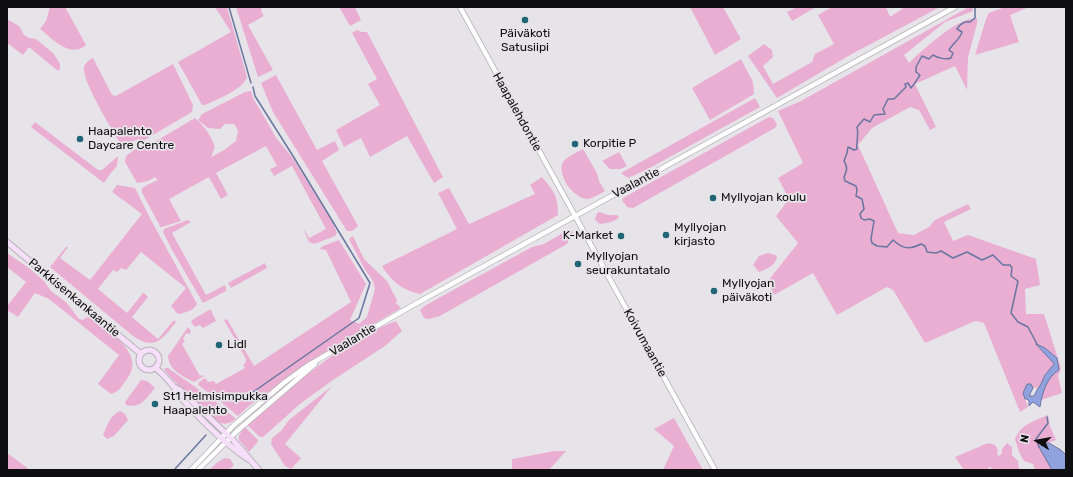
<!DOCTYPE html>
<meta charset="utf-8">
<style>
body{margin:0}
#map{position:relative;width:1073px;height:477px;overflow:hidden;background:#e7e4e9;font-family:Rubik,sans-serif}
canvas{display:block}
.frame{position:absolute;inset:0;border:8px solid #0f0e10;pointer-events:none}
.north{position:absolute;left:1017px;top:421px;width:40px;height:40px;-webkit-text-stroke:3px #e7e4e9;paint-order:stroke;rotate:281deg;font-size:11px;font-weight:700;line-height:16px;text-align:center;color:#0f0e10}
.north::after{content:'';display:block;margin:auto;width:14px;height:18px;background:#0f0e10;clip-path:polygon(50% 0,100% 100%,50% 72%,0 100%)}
</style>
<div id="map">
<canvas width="1073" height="477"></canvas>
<div class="frame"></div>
<div class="north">N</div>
</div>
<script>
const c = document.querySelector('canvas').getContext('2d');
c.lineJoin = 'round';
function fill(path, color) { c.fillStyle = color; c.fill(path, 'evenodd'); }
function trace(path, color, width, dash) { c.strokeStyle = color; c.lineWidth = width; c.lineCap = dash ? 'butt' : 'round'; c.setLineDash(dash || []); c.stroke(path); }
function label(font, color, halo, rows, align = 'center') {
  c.font = font + ' Rubik,sans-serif'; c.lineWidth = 3.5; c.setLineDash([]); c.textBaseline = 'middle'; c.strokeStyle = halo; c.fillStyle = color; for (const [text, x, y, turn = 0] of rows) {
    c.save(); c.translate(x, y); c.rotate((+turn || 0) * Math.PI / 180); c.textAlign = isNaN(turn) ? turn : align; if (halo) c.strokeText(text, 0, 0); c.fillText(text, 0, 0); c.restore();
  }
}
fill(new Path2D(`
 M50 7H65L86 45C70 59 53 39 40 29L46 21Z
 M215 7H227L247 77C244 89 216 100 205 105H202L178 62 231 32Z
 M236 7H262L261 11 264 16 248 25 273 70 258 77Z
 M339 7H355L361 20 350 26Z
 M690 7H723L741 39 715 55Z
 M797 7H816L792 21 787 12Z
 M832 7H886L890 17 905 7H940L850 55 777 98 748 56 764 44 772 50 773 57 763 66 773 84 812 62 815 54 834 44 818 15Z
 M969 7H972L973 11 945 22 904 55 909 63C921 51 959 16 977 18V24L968 57 967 90 955 66 915 84 936 127 930 130 919 110 910 107 872 128 858 145 898 233 914 235 929 227 935 220 968 204 971 209 944 222 953 241 968 235 1036 259 1040 285 1025 289 1026 314H1044L1061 368 1058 376 1062 393 1041 400 1042 393 1052 374 1057 358 1045 348 1037 345 1054 364 1045 375 1040 387 1033 388 1031 384H1027L1023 393 1028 407 1020 412 984 323 975 321 925 343 893 290 887 287 837 315 813 273 774 295 768 281 798 243 776 216 789 199 778 178 803 163 778 111 801 101Z
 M1005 7H1029L1010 15 1019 42 975 55 986 19 989 13Z
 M7 19 19 26 24 35 29 38 36 39 54 54 60 64V69L58 71 29 47 23 55 7 43Z
 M357 30 362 32H367L443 177 434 183 407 136 370 157 361 138 344 147 336 130 380 105 368 84 377 79 352 33Z
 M93 58 112 95 116 96 173 64 193 105 192 112 141 142 138 139 128 143 127 146 124 148 122 146C114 133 81 80 84 67 86 62 89 60 93 58Z
 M741 59 753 82 754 94 710 120 692 88Z
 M276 75 317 150 335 141 339 150 322 161 358 226 352 231H347L273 112 261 83Z
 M251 91 253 98 277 139 292 157 333 223 337 233 335 236 314 244 309 242 304 231H305L309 238 326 229 292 166 274 176 270 169 277 166 266 146 216 173 228 195 221 199 209 177 169 199 181 221 162 227H160L159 224 142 193V188L155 181H161H158L155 177 148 181 137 183 125 162 126 156 137 148 141 150 195 118C205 127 210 134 215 147L211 157 193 167 224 150 236 141 238 130 234 124H225L220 129 208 128 198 120 202 114 245 92Z
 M755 98 760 107 648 169 628 178 621 173Z
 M770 117 774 119 777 125 775 128 633 208 627 207 622 200 623 198 767 118Z
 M35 122 98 170H102L118 156 117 166 110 174 104 183 31 127Z
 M583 149 597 173 599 181 605 191C600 194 593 198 588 199 574 199 556 175 563 162 566 157 578 152 583 149Z
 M619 152 627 166 620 169H610L602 161Z
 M542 177C554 192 558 195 558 215L420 294C403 291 390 280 382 266L457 229 438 193 449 188 469 224 535 194 530 185Z
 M117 185 135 188 151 220 197 304C195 310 186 312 180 314L177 313 171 306 186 288 141 252 126 270 121 268 117 272 113 270 98 289 127 313 143 293H144L148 297 132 317 158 339 174 320 176 322C162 339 156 351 133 336L50 267 66 247H68L60 258 90 280 142 214 112 192Z
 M600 212 608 215H617L619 217C615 222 607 223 600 224L595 220 597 213Z
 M188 220 191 222 172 233 206 295 225 285 226 288V291L203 303 172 250 163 232 164 229Z
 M568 230 572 231 573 233 567 244 440 316 429 319 424 318 420 310 426 305 532 247 544 244Z
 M353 236 364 259 387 281 398 302 396 301V303L401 308 327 351 250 405 238 416 216 398 198 385 199 382 205 378 208 382 214 381 216 384 245 368 243 365 246 362V359L224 320 227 319 254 366 351 302 326 250 319 249 323 246 339 240 366 284 350 320 359 324 367 317 375 289 373 281 364 268 349 239Z
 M7 253 29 268 44 281 51 291 66 302 79 319 83 320 87 317 91 318C108 331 147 354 127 379 122 386 119 392 111 394L98 384 119 355 49 299 35 293 18 317 7 310V306L26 282 7 267Z
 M768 253 775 255 777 257C776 265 767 269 759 272L753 265 759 256Z
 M265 263 267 268 231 288 228 283Z
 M209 310H211L216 321 203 328 200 325 195 327 191 322 192 320Z
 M396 321 402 331 385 346 333 380 300 404 263 437H260L247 425C293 386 339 343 396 321Z
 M188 327 191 331 189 334 186 333 183 339 185 341 182 344 200 376 203 375 204 376 194 382C182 376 169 370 168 356Z
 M166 368H168L214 400 236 419C231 422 227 425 221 423 208 419 176 383 166 372L164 369Z
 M141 380 147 381 155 388C146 398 141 409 126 405L125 402Z
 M332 386 285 444 301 458 291 469 285 466 271 444 272 438 281 431 289 420Z
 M120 411 125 414 128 420 114 436 107 439 103 435C107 426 110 415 120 411Z
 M1048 415 1050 426 1056 440 1039 447 1053 469 1035 470 1033 464 1024 461 1019 452 1015 439C1021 424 1034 421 1048 415Z
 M674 418 703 470H663L674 446 654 429Z
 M245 427 258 440 257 443 249 452 239 440V435Z
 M988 443 995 445 998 450 997 454 999 456 1002 453V449L1007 443 1012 447V455L1018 461 1019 470H994L990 467 986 470H964L955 457Z
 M555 451H566L549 470H512V459Z
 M7 453 30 470H7Z
 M225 458 230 459 234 465 229 470H209L218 462Z`), '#eaaed3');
const water = new Path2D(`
 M1036 344 1045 348 1057 358 1059 370C1047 377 1042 393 1040 407L1033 402 1029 406V401L1027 399H1025L1023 393 1027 384H1031L1033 388 1029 396H1034L1038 388 1040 386 1045 375 1054 364Z
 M1049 443 1061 450 1066 455V470H1052L1039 447Z`);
fill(water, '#8fa2dd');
trace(water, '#6976a0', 1);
trace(new Path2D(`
 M229 7 251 83
 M975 7V18L970 22C964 21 960 24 957 29L962 32C961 38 953 43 949 50L953 53 951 58C946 60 938 58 933 55L929 59 922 56 916 67V72L920 75C917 79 915 84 911 88L908 83 905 84 906 87 894 99H888L883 109 885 114 874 115 870 122 864 119 857 127C859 135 856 141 857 149L854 150 848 147 847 153 844 161C848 167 847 170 844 177L845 181 856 186 857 190 856 196 862 199 864 209 860 214 861 218 864 220 870 219 874 221 871 239 872 243 877 246 887 247 893 240C903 249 909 250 921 244L925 246 927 252 936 253 941 251 953 258 967 252 982 260 993 255 1003 265H1010L1012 268 1011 276 1018 281 1011 313 1018 322 1028 327 1037 344
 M228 394 246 397 359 318 370 283 293 156 255 96 253 87
 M1039 447 1036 439 1048 423 1047 417
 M174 470 206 435`), '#6976a0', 1.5);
const tertiary = new Path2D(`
 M460 7 715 470
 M191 470 234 425 285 382 307 366 417 303 955 7
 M198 470 237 431 315 364`);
const secondary = new Path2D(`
 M7 242 141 354
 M139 360a10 10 0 1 1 20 0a10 10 0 1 1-20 0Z
 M156 368C162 374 168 379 173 386 177 391 179 396 184 401 203 422 224 443 248 459
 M174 387 180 390 233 440 259 470`);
trace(tertiary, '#b5b3b8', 6);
trace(secondary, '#b5b3b8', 7);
trace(tertiary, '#fff', 4.5);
trace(secondary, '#f6dff8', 5);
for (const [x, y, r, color] of [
 [525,20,4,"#1e6575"],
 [80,139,4,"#1e6575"],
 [575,144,4,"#1e6575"],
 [713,198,4,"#1e6575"],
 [666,235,4,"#1e6575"],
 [621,236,4,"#1e6575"],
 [578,264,4,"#1e6575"],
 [714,291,4,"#1e6575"],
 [219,345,4,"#1e6575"],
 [155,404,4,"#1e6575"]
]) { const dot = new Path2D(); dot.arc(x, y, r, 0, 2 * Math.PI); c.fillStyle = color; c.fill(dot); trace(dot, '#e7e4e9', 1.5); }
label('12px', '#0f0e10', '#e7e4e9', [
 ["Päiväkoti",525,34,"center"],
 ["Satusiipi",525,48,"center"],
 ["Haapalehto",88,132],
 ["Daycare Centre",88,146],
 ["Korpitie P",583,144],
 ["Myllyojan koulu",721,198],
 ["Myllyojan",674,228],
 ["kirjasto",674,242],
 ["K-Market",613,236,"right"],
 ["Myllyojan",586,257],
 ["seurakuntatalo",586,271],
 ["Myllyojan",722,284],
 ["päiväkoti",722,298],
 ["Lidl",227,345],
 ["St1 Helmisimpukka",163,397],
 ["Haapalehto",163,411]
], 'left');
label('12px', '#0f0e10', '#e7e4e9', [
 ["Haapalehdontie",517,112,61],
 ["Vaalantie",636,183,-28],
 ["Parkkisenkankaantie",74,298,40],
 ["Vaalantie",353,340,-31],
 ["Koivumaantie",645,343,61]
]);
</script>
